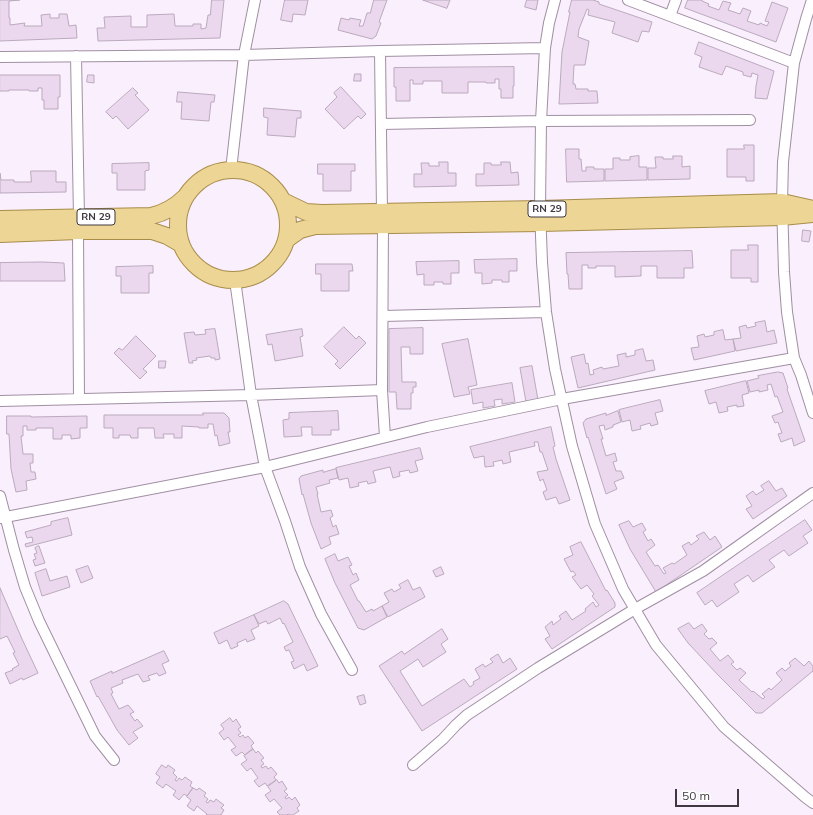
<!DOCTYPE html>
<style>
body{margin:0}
#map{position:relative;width:813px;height:815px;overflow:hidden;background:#faeffc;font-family:Mulish,sans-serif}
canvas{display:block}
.scale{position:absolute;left:675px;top:789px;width:64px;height:18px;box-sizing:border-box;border:2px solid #3f3840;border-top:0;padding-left:5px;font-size:12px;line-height:14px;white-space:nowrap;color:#3f3840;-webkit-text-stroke:3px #fff;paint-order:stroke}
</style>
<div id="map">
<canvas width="813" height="815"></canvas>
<div class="scale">50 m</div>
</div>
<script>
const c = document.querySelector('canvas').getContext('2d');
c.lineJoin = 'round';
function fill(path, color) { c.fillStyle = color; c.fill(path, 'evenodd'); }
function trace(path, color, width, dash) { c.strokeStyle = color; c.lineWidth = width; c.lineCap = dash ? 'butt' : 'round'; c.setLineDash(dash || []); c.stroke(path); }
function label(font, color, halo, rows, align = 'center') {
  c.font = font + ' Mulish,sans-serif'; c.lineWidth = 3; c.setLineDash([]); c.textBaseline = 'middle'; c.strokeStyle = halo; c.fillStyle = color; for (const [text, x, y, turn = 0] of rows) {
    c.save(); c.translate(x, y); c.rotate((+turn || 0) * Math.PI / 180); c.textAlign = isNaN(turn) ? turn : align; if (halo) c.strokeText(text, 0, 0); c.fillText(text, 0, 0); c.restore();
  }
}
const building = new Path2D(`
 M0 0H20L9 1V18H10V25L25 23 24 26H42L41 15 50 14V18H59V14H67L69 26 76 25 77 38 0 41Z
 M212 0H224L220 38 98 41 97 28H105L104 17 131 16V27H147V15L174 14 175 26H193V24H201V29L206 28 208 15H210Z
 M285 0H308L305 15 293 14 292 22 281 20Z
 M374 0H387L379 22 381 23 376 36 372 39 338 30 341 18 349 20 350 18 361 20 359 26H363L367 13H370Z
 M423 0H450L447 8Z
 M527 0H538L536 10 525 7Z
 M572 0H593L599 2V4L652 22 649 32 642 31 638 42 612 33 615 22 588 15 589 10 587 9 579 29 578 37 589 41 585 65H574L573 84H575L576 89H588V91H597L598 103 559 104 562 52 570 12H569Z
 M688 0H702V1L709 4 708 6 719 10 723 1 731 3 728 10 740 14 743 8 751 11 747 21 759 25 760 23 767 26 769 22 765 21 772 2 788 8 776 42 685 8Z
 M699 42 774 71 767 99 755 98 756 86 758 75 752 73 751 77 743 75V72L726 66 722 75 699 67 702 57 695 54Z
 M514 67V86H513V98H501V89H499V79H495V83H486V82H468V93H442V81H423V84H413V80H410V101H396V87H394V68Z
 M355 74H361V81H354Z
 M0 75H60V97H58V109H44V100H42V88H38V91H29V90H9V91H0Z
 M88 75H94V83L87 82Z
 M341 87 366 114 361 119 358 116 344 129 325 109 337 97 334 93Z
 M133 88 138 93 135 95 149 110 128 129 116 116 113 119 106 112Z
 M178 92 215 95 214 102H211L209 121 181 119 182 102H177Z
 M264 108 301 111V118H297L295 137 267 135 268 118 264 117Z
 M744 145H754V181H746V177H727V149H744Z
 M566 149H579V159H581L582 171H586V167H594V169H604V181L567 182Z
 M639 156V167H647V180L605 181V169H613V158H620V160H630V157Z
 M673 156H682V167L690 166V179L648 180V168H656L655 157H663V159H673Z
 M439 162H448V173H456V186L414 187V174H422L421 163H429V166H439Z
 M501 162H510L511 173 518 172 519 185 476 186V174H484V163H491V165H501Z
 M149 163V170L145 171V190H117V173H112V164Z
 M318 164H355V171H351V191H323V174H318Z
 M31 171H56V182H66V192L0 193V173L1 180H14V182H31Z
 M803 230 811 231 809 242 802 241Z
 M748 245H758V282H751V278H731V250H748Z
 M692 251 693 268H684V278H657V266H641V276L615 277V266H596V268H588V265H582V289H569L568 274H567L566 253Z
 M517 259V271H509V282H502V280H492V283L482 284V273H475L474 260Z
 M459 261V273H451V284H443V282H434V285H424V274L417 275 416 262Z
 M43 262 64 263 65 281H0V263Z
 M316 264H352L353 271H349V291H321V274H316Z
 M153 266V273H149V293H121V276H116V267Z
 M765 321 767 332 774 330 777 343 736 351 733 339 741 338 739 327 746 325 747 328 756 326 755 323Z
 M344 327 356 339 359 336 366 343 340 369 335 364 338 361 324 347Z
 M423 328V354H410V347H401L402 382H416V387H413V393H411V409H397L396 392H389V329Z
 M215 329 220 359 215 360V358H211L210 356 196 358 197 360 192 361 193 363H189L184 333 194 332 195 335 206 334 205 330Z
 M302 329 303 336 300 337 303 356 275 361 272 344 268 345 266 335Z
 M723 330 725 340 733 339 735 351 694 360 691 348 699 347 697 336 704 334 705 337 714 335V332Z
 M136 336 156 356 143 369 147 372 140 379 114 353 119 348 122 350Z
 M468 339 477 385 468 387 470 394 454 397 442 344Z
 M643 349 646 361 653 360 655 370 578 388 571 357 584 354 586 364 588 363 590 375 594 374 593 370 602 367 603 369 619 366 617 355 626 353V357L635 355V351Z
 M159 361H166L165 368H159Z
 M532 366 538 400 526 402 520 368Z
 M778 372 783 373 788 388 787 389 805 441 794 446 792 438 781 442 778 434 782 433 778 422 775 423 772 416 783 412 777 396 775 397 771 384 767 385 768 390 759 392V390L750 392 747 381 759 378 758 376Z
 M746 381 749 393 742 395 744 406 737 407V405L727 407 728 411 719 413 716 402 709 404 705 391Z
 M512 383 515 402 502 404V399L494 400 495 406 483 408V402L473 404 471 390Z
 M660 400 663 411 655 413 658 424 651 426 650 423 640 426 641 429 632 431 630 420 622 422 619 410Z
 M338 411 339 430H331V435H312V427H301L302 436 284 437 283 420 289 419V413Z
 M618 411 621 422 613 425V427L605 430 604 425 599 426 603 439H601L606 456 615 453 617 461 613 462 616 471H621L624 478 614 482 617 489 606 494 588 437 587 438 583 423 586 419 606 413V415Z
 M203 413H224L229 418 230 432H228L230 443 219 446 217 435 215 436 213 424H208V428H199V427L182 426V438H174V434H163L164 438H155L154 428H138V438H131L130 435H119V438H113V428H104V415H203Z
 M7 416H31V417L87 416V428H80V438L71 439V435H62V439H53V428H36V430H27V426H23V436H21L23 454H33V463H30L31 472H35L36 479 26 481 27 490 16 492 11 469 9 434H7Z
 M551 427 555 446 553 447 556 459 570 500 559 504 556 497 546 500 543 492 547 490 543 479 540 481 537 472 548 470 542 452H540L538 442H534L535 446 509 452 511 462 503 464 502 460 493 462 494 466 485 467 484 456 474 458 470 447Z
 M420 448 423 459 415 461 418 471 410 473 409 470 399 472 400 476 393 478 390 467 373 471 376 482 368 484 367 481 358 483 359 486 350 488 348 478 339 480 336 468Z
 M336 469 338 478 329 480 330 483 316 487 318 494H317L321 512 331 510 333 516 330 518 333 527 336 525 339 534 329 537 331 544 321 549 311 523 303 494 302 495 299 479 301 476 323 470V472Z
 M769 481 776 491 782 488 787 496 753 519 746 509 752 506 746 496 753 491 756 495 764 490 761 486Z
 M68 518 72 535 26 547 25 544 33 542 32 537 27 538 25 532 51 525V522Z
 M805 520 812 530 803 536 808 543 789 556 784 550 769 560 775 567 753 582 748 575 734 584 739 592 717 607 712 600 705 605 697 593Z
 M629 521 633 527 642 523 646 530 643 532 648 541 651 539 655 545 646 552 655 566 658 565 664 574 666 573 663 568 672 563 674 564 687 555 682 546 689 542 691 545 699 539 696 536 704 532 710 540 715 536 722 547 656 592 630 549 619 525Z
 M581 542 606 591 607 590 615 603V607L552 649 545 639 550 636 545 627 552 621 553 625 561 619 559 616 566 611 572 620 586 611 585 609 593 602 596 607 599 605 592 596 594 594 587 585 581 589 572 577 576 575 573 571 571 572 564 559 573 555 570 547Z
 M39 546 45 563 35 566 33 560 36 559 34 554 37 553 35 548Z
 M335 554 338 561 348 557 352 565 349 566 353 575 356 573 359 580 350 585 358 601H359L366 612 372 609 373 611 382 606 387 617 364 630 358 628 335 583 325 559Z
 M88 566 93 578 81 583 76 570Z
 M441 567 444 574 436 577 433 571Z
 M46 569 50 581 67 576 70 587 42 596 35 573Z
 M408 580 413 590 420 587 425 597 388 617 382 606 389 602 384 593 392 589 394 592 401 588 399 585Z
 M0 588 22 639 38 673 23 680 22 678 10 684 5 673 13 670 12 669 19 665 13 653 15 652 7 636 0 639Z
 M284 601 288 604 318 666 307 671 304 664 294 669 291 662 294 661 289 650 286 651 284 647 293 642 284 623 283 624 280 618 268 624 266 621 259 624 254 615Z
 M254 615 259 626 251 630 255 639 247 642 246 639 237 643 238 646 231 649 227 640 219 644 214 633Z
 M689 623 694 629 702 624 707 631 704 634 709 639 712 638 717 643 710 649 720 661 728 655 734 662 731 664 737 670 740 668 746 673 739 680 752 692 753 691 763 699 765 697 762 694 769 688 771 690 782 680 776 673 782 668 785 671 791 666 789 663 795 658 804 666 809 661 813 666V671L762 713H756L718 675 688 643 678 629Z
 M442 629 448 639 441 644 446 652 423 667 418 659 400 671 422 706 464 679 470 687 474 684 473 682 480 678 475 669 483 664 485 667 493 662 490 659 498 654 503 663 510 658 517 669 422 731 379 666 402 651 404 654Z
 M164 651 169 661 162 664 166 673 159 676 157 673 148 676 150 680 143 682 138 674 122 680 123 683 111 688 113 693 111 694 119 709 128 705 134 712 130 714 135 721 137 719 143 726 133 732 138 738 129 745 117 730 98 696 97 697 90 681 112 671V673Z
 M364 695 366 703 360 705 357 697Z
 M230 718 233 722 236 719 241 727 238 729 241 733 238 735 240 737 243 735 245 738 248 736 254 743 251 746 253 749 245 755 242 752 236 756 231 750 236 747 228 737 224 740 219 733 224 729 221 725Z
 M253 749 256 753 258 751 264 758 261 760 264 764 261 766 262 768 266 766 268 769 271 767 277 774 274 777 276 780 267 786 265 783 259 787 254 781 258 778 251 768 247 771 241 764 247 760 244 756Z
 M162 765 166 768 168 765 175 770 173 773 177 777 175 780 177 781 179 778 182 780 185 777 192 782 190 786 193 788 187 796 184 794 179 800 173 795 176 791 166 784 163 788 156 783 160 777 156 774Z
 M277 780 279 783 282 781 287 789 284 791 288 795 285 797 286 799 289 797 292 800 295 797 300 805 297 808 299 811 293 815H290L288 814 287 815H280L277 812 282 808 274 799 270 802 265 795 271 791 268 787Z
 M193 788 197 790 199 788 206 793 204 796 208 799 206 802 208 803 210 800 214 802 216 799 224 805 221 808 224 810 221 815H206L207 814 197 806 194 811 187 806 191 800 187 797Z`);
fill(building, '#ebd8ee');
trace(building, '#bba9be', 1);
const minor = new Path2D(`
 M555 0 549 23 545 48 541 121 540 209 542 262 546 312 555 369 572 446 595 524 623 589 656 645 724 727 805 797 813 803
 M628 0 794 63
 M812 0 806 19 794 63 783 162 782 202 784 272 787 312 794 358 801 375 813 413
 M670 16 676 0
 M380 51 382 212
 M76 56 79 217
 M0 57 244 55 380 51 545 48
 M381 124 541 121 750 120
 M231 170 244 55 255 0
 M383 225 382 390 385 437
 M78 231 79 399
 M235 280 251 395 265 467 285 521 300 567 321 614 352 670
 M383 316 546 312
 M0 401 251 395 382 390
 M0 496 14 550 25 587 39 621 95 736 114 760
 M0 518 265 467 427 427 562 399 794 358
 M413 765 443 739 456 725 467 715 538 668 635 609 703 571 813 493`);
const primary = new Path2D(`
 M178 225a55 55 0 1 1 110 0a55 55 0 1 1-110 0Z
 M283 201 306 212 322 213 540 209 782 202 813 209
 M0 219 151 216C164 213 175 207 184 198
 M0 234 78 231H152L167 236 181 244
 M286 240 300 230 315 226 541 223 782 217 813 214`);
trace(minor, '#a08fa3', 12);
trace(primary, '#a88c4a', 18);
trace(minor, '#fff', 10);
trace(primary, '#ecd595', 16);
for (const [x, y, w] of [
 [547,209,38],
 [96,217,38]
]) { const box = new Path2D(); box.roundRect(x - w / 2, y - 8, w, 16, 3); c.fillStyle = '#fff'; c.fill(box); trace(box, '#3f3840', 1); }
label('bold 10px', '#3f3840', null, [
 ["RN 29",547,209],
 ["RN 29",96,217]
]);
</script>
